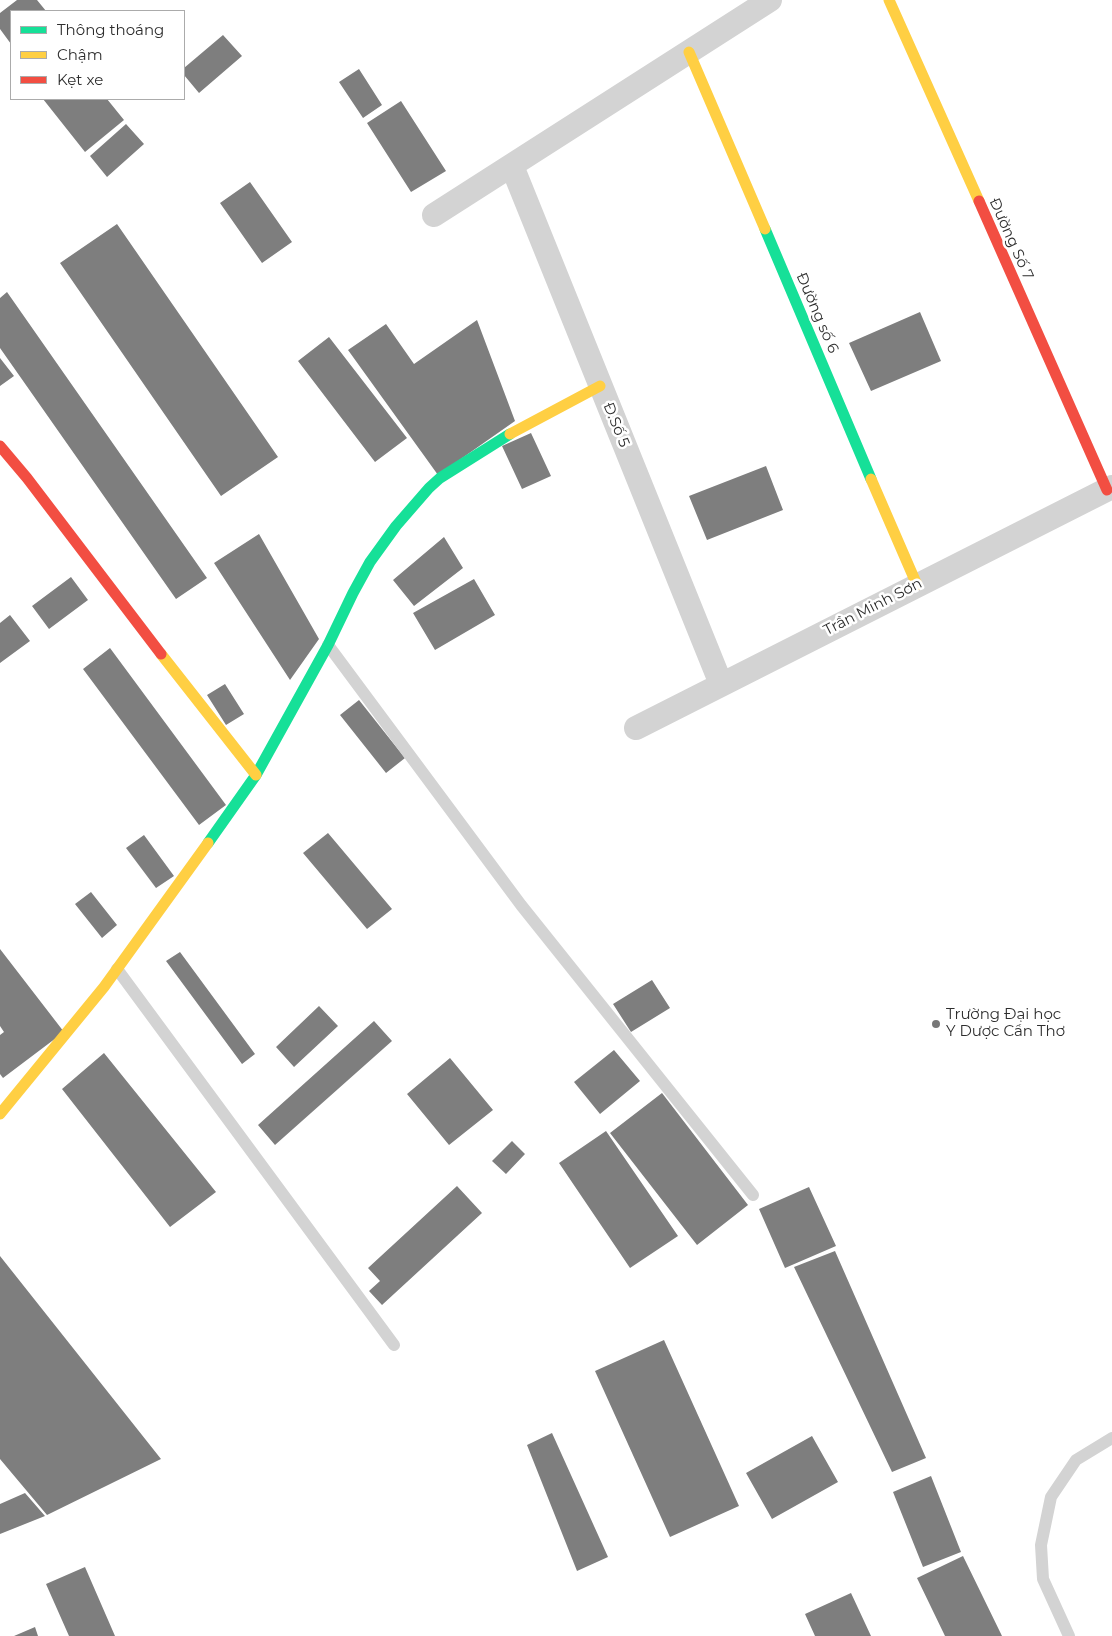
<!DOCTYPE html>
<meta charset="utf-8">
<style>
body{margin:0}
#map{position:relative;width:1112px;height:1636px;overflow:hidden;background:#fff;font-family:Montserrat,sans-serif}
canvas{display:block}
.legend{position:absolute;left:10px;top:10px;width:175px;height:90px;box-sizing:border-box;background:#fff;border:1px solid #ababab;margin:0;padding:6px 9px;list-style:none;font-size:15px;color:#2e2e2e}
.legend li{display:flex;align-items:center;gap:10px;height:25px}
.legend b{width:25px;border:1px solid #ababab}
</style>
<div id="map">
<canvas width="1112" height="1636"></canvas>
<ul class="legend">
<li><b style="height:6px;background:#16e098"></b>Thông thoáng</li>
<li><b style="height:6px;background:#ffcf43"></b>Chậm</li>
<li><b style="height:6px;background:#f24e42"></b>Kẹt xe</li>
</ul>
</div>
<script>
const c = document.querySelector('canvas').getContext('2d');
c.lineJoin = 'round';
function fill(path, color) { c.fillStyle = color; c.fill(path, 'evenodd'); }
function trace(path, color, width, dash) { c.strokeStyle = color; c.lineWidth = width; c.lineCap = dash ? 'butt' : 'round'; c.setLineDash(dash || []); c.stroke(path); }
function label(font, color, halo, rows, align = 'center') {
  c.font = font + ' Montserrat,sans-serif'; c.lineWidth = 5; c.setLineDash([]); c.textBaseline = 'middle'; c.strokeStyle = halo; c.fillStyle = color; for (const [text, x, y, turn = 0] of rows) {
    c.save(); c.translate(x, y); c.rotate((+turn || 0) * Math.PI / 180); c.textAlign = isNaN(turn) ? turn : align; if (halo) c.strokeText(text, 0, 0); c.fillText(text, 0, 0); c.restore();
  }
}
fill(new Path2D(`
 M17 0H37L46 11H11V44L0 29V13Z
 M223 35 242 56 199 93 184 75V68Z
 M359 69 382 105 363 118 339 82Z
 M43 99H107L124 120 85 152Z
 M401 101 446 171 411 192 367 123Z
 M126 124 144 144 107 177 90 156Z
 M250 182 292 242 262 263 220 203Z
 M117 224 278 457 221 496 60 263Z
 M7 292 207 578 176 599 0 348V298Z
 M920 312 941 361 871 391 849 343Z
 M477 320 515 421 438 475 348 350 386 324 414 364Z
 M329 337 407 438 375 462 298 361Z
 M0 358 14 376 0 386Z
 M531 433 551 476 522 489 502 446Z
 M766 466 783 510 707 540 689 496Z
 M259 534 319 639 290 680 214 563Z
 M444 537 463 568 414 606 393 580Z
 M71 577 88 600 49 629 32 606Z
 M474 579 495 615 435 650 413 613Z
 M10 615 30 641 0 663V623Z
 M110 648 226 805 199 825 83 669Z
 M225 684 244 714 226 725 207 695Z
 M359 700 405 758 386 773 340 715Z
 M328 833 392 909 367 929 303 853Z
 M144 835 174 876 156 888 126 848Z
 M91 892 117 925 102 938 75 904Z
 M0 949 64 1032 3 1078 0 1074V1035L4 1032 0 1026Z
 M180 952 255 1054 242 1064 166 961Z
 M652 980 670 1008 631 1032 613 1004Z
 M319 1006 338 1026 294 1067 276 1047Z
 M374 1021 392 1041 275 1145 258 1125Z
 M614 1050 640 1081 600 1114 574 1082Z
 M104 1053 216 1192 170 1227 62 1089Z
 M450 1058 493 1110 449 1145 407 1094Z
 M662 1093 748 1205 697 1245 610 1133Z
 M606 1131 678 1236 630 1268 559 1163Z
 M512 1141 525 1154 506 1174 492 1161Z
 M457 1186 482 1213 382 1305 369 1291 380 1281 368 1268Z
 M809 1187 836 1246 785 1268 759 1209Z
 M835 1251 926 1458 892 1472 794 1267Z
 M0 1256 161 1459 47 1515 0 1459Z
 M664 1340 739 1506 670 1537 595 1371Z
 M552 1433 608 1557 577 1571 527 1445Z
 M812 1436 838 1482 772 1519 746 1473Z
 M931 1476 961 1552 923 1567 893 1492Z
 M25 1493 45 1516 0 1534V1504Z
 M963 1556 1002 1636H945L917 1578Z
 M85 1567 115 1636H69L46 1584Z
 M851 1593 871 1636H815L805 1614Z
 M35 1627 38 1636H14Z`), '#7e7e7e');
trace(new Path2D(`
 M328 645 521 905 753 1195
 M117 969 394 1345
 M1069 1636 1043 1579 1041 1545 1051 1497 1076 1460 1112 1438`), '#d3d3d3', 12);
trace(new Path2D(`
 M512 166 721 684
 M434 215 770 0
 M636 728 1112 487`), '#d3d3d3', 24);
trace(new Path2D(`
 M765 229 871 479
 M208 843 256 775 328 645 353 593 370 562 396 526 429 488 440 478 510 434`), '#16e098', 11);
trace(new Path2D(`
 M889 0 979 201
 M689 52 765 229
 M510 434 600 386
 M871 479 917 585
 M161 654 256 775
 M0 1114 104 987 208 843`), '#ffcf43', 11);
trace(new Path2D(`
 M979 201 1107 490
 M0 446 27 478 161 654`), '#f24e42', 11);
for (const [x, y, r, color] of [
 [936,1024,5,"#777"]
]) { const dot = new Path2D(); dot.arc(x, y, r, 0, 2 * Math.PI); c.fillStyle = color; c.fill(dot); trace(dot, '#fff', 2); }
label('15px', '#2e2e2e', '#fff', [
 ["Đường Số 7",1011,239,66],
 ["Đường số 6",817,313,67],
 ["Đ.Số 5",616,425,68],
 ["Trần Minh Sơn",873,607,-27]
]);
label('15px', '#2e2e2e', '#fff', [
 ["Trường Đại học",946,1015],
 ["Y Dược Cần Thơ",946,1032]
], 'left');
</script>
